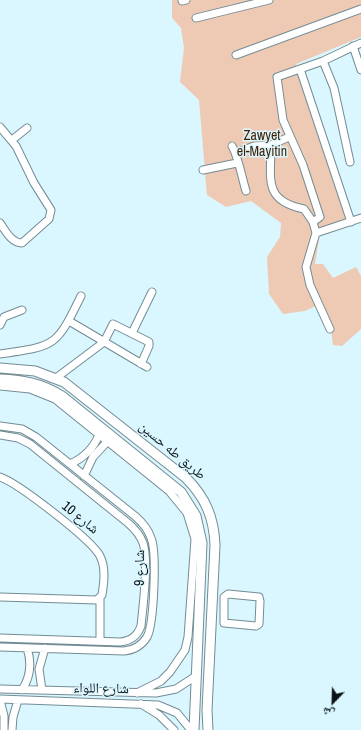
<!DOCTYPE html>
<meta charset="utf-8">
<style>
body{margin:0}
#map{position:relative;width:361px;height:730px;overflow:hidden;background:#daf6fe;font-family:"Archivo Narrow","Noto Naskh Arabic",sans-serif}
canvas{display:block}
.north{position:absolute;left:313px;top:682px;width:40px;height:40px;-webkit-text-stroke:3px #daf6fe;paint-order:stroke;rotate:203deg;font-size:11px;font-weight:700;line-height:16px;text-align:center;color:#091316}
.north::after{content:'';display:block;margin:auto;width:14px;height:18px;background:#091316;clip-path:polygon(50% 0,100% 100%,50% 72%,0 100%)}
</style>
<div id="map">
<canvas width="361" height="730"></canvas>
<div class="north">ش</div>
</div>
<script>
const c = document.querySelector('canvas').getContext('2d');
c.lineJoin = 'round';
function fill(path, color) { c.fillStyle = color; c.fill(path, 'evenodd'); }
function trace(path, color, width, dash) { c.strokeStyle = color; c.lineWidth = width; c.lineCap = dash ? 'butt' : 'round'; c.setLineDash(dash || []); c.stroke(path); }
function label(font, color, halo, rows, align = 'center') {
  c.font = font + ' "Archivo Narrow","Noto Naskh Arabic",sans-serif'; c.lineWidth = 3; c.setLineDash([]); c.textBaseline = 'middle'; c.strokeStyle = halo; c.fillStyle = color; for (const [text, x, y, turn = 0] of rows) {
    c.save(); c.translate(x, y); c.rotate((+turn || 0) * Math.PI / 180); c.textAlign = isNaN(turn) ? turn : align; if (halo) c.strokeText(text, 0, 0); c.fillText(text, 0, 0); c.restore();
  }
}
fill(new Path2D(`
 M172 0H361V37L296 64 350 221 321 227 315 264H323L333 278 356 267 361 276V329L342 346 333 345 331 330 318 305 305 311 283 314 269 294 267 257 280 237 281 223 251 201 226 207 207 195 199 100 180 82 184 48 181 28 172 18Z`), '#eecab4');
const minor = new Path2D(`
 M182 1 186 0
 M196 18 269 0
 M353 46 361 70
 M236 55 361 9
 M323 61 334 88 350 162
 M300 69 351 222
 M0 127 16 146 34 183 51 210 49 219 22 243C11 243 6 231 0 223
 M12 140 27 128
 M271 145C271 179 263 201 304 209L313 222 316 233 306 267 310 285 330 329
 M232 146C238 156 242 178 246 191
 M236 153 254 146 271 145 289 137
 M203 170 237 163
 M313 222 320 217 303 165 283 120 277 77 323 61 361 43
 M316 233 361 218
 M69 321 147 367
 M0 325 4 317 22 310
 M132 333 152 292
 M0 354C56 346 56 347 81 296
 M56 378 104 342 113 324 149 342V346L141 364
 M0 386 30 389 55 399 169 491 187 513 195 539 188 637 185 650 170 672 161 681 137 693
 M0 426 22 429 36 437 135 516C142 522 148 529 151 538 157 552 154 624 147 637 142 645 134 650 124 651L0 647
 M0 435 18 438 30 444 128 523C135 529 140 535 143 543 149 560 143 607 141 626 137 637 130 641 120 642L0 638
 M70 464C84 458 93 449 99 435
 M84 476 93 457 107 442
 M0 477C18 483 92 540 100 556 106 568 104 582 102 595L97 600 0 597
 M228 594 259 597 260 601 259 624 256 626 224 623V597Z
 M100 641V598
 M0 689 156 693 176 689 196 676
 M22 690C31 676 32 663 27 648
 M42 690 39 669 45 648
 M0 699 158 705 177 713 191 730
 M0 700 4 716V730
 M141 704 159 715 174 730
 M12 730 13 717 18 700`);
const major = new Path2D(`
 M0 368 35 371 64 382 186 478C205 497 214 517 215 545L207 710 208 730
 M0 379C23 380 42 383 62 396L181 492 196 516 202 543 194 730`);
trace(minor, '#738c94', 9);
trace(major, '#738c94', 11);
trace(minor, '#fff', 7);
trace(major, '#fff', 9);
label('14px', '#431e02', '#daf6fe', [
 ["Zawyet",262,136],
 ["el-Mayitin",262,152]
]);
label('14px', '#091316', '#daf6fe', [
 ["طريق طه حسين",172,451,40],
 ["شارع 10",80,518,39],
 ["شارع 9",140,568,-90],
 ["شارع اللواء",101,689,1]
]);
</script>
